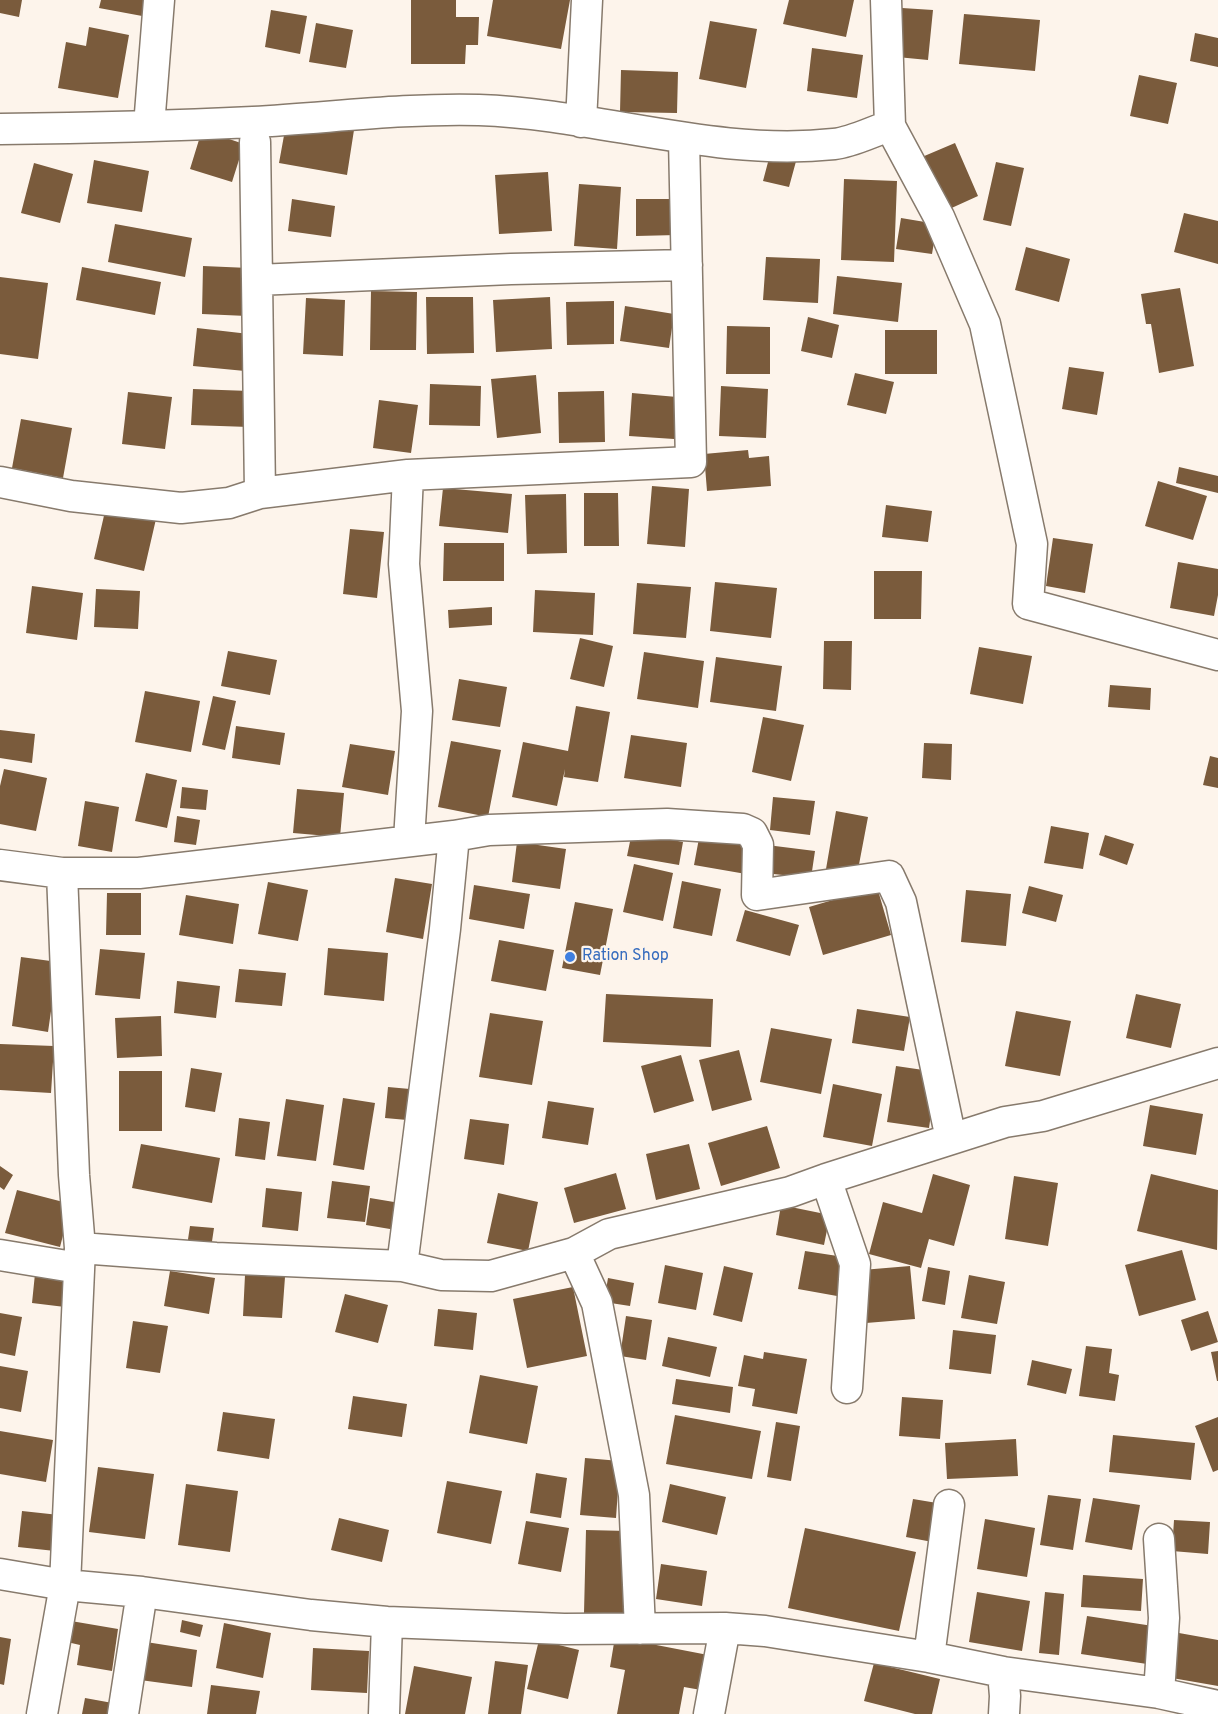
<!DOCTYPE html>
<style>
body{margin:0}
canvas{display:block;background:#fdf4eb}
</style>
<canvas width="1218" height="1714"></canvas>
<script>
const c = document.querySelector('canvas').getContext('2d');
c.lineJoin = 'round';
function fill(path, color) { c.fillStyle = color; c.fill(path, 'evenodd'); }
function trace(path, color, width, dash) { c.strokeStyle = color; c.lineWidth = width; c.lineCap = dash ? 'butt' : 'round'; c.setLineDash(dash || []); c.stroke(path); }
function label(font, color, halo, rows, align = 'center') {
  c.font = font + ' Overpass,sans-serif'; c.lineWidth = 4.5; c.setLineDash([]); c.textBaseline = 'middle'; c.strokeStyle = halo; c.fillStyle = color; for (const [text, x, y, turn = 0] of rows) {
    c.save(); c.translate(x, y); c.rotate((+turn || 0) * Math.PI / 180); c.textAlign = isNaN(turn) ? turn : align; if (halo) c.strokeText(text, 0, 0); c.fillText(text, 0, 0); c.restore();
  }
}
fill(new Path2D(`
 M0 0H22L19 17 0 13Z
 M101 0H156L153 18 99 8Z
 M411 0H456V17H479L478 45H466L465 64H411Z
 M493 0H570L561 49 487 36Z
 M789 0H854L846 37 783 24Z
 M902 8 933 10 928 60 897 57Z
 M271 10 307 16 300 54 265 47Z
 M964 14 1040 20 1035 71 959 64Z
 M710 21 757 29 746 88 699 79Z
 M316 23 353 30 346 68 309 62Z
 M89 27 129 35 118 98 58 88 66 42 86 46Z
 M1195 33 1218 38V67L1190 61Z
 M812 48 863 55 857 98 807 91Z
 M621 70 678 72 677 113 620 112Z
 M1139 75 1177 83 1168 124 1130 116Z
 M287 119 354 130 347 175 279 163Z
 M202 130 244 144 232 182 190 169Z
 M955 143 978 196 945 211 922 157Z
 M772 147 798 154 789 187 763 181Z
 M94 160 149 171 142 212 87 203Z
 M996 162 1024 168 1011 226 983 220Z
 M34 163 73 174 60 223 21 213Z
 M548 172 552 231 499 234 495 175Z
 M844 179 897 181 894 262 841 260Z
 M579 184 621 187 617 249 574 246Z
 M292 199 335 206 331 237 288 231Z
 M636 199H676L677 235 636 236Z
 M1184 213 1218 221V264L1174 252Z
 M901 218 937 224 932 254 896 249Z
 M115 224 192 238 185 277 108 262Z
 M1026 247 1070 259 1059 302 1015 290Z
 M766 257 820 259 818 303 763 300Z
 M203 266 249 268 247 316 202 314Z
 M82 267 161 282 155 315 76 300Z
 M837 276 902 283 898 322 833 314Z
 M0 277 48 283 38 359 0 354Z
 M1180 288 1194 366 1159 373 1151 324H1146L1141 294Z
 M371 291 417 292 416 350H370Z
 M426 297H473L474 353 427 354Z
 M550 297 552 349 496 352 493 300Z
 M306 298 345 300 343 356 303 354Z
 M614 301V344L567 345 566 302Z
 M625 306 674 314 669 348 620 341Z
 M808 317 839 325 832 358 801 351Z
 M727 326 770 327V374H726Z
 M197 328 249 334 245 371 193 366Z
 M885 330H937V374H885Z
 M1069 367 1104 372 1097 415 1062 409Z
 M855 373 894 382 886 414 847 405Z
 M536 375 541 433 497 438 491 379Z
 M430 384 481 386 480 426 429 425Z
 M721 386 768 389 766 438 719 436Z
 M193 389 250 391 249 427 191 425Z
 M604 391 605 442 559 443 558 392Z
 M128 392 172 397 165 449 122 444Z
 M632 393 677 397 674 439 629 436Z
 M379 400 418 405 411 453 373 448Z
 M21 419 72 428 63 478 12 468Z
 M748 450 749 458 769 456 771 486 707 491 704 454Z
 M1179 467 1218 476V493L1176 483Z
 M1158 481 1207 496 1193 540 1145 526Z
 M652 486 689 489 685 547 647 544Z
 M443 488 512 494 508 533 439 526Z
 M584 493H618L619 546H584Z
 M566 494 567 553 527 554 525 495Z
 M886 505 932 511 928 542 882 537Z
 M106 507 156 519 144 571 94 559Z
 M350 529 384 532 377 598 343 594Z
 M1053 538 1093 544 1085 593 1046 586Z
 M444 543H504V581H443Z
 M1178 562 1218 569V595L1214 616 1170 608Z
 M874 571H922L921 619H874Z
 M715 582 777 588 771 638 710 631Z
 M637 583 691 587 686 638 633 634Z
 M32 586 83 593 77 640 26 633Z
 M96 589 140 591 138 629 94 627Z
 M535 590 595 593 593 635 533 632Z
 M492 607V625L449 628 448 610Z
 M580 638 613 646 604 687 570 679Z
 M824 641H852L851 690 823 689Z
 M979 647 1032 656 1023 704 970 694Z
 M228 651 277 660 270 695 221 686Z
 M644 652 704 661 698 708 637 699Z
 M716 657 782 666 776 711 710 702Z
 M459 679 507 687 500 727 452 720Z
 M1110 685 1151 688 1150 710 1108 707Z
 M145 691 200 701 191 752 135 742Z
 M213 696 236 701 225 750 202 745Z
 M576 706 610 712 598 782 564 777 565 769 557 806 512 797 523 742 568 751Z
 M763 717 804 725 791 781 752 772Z
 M236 726 285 733 280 765 232 758Z
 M0 730 35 734 32 763 0 758Z
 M631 735 687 743 681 787 624 778Z
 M451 741 501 750 488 817 438 807Z
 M924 743 952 744 951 780 922 778Z
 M350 744 395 751 388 795 342 787Z
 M1210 756 1218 758V788L1203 785Z
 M4 769 47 778 36 831 0 824V786Z
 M146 773 177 780 167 828 135 821Z
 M182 787 208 790 206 810 180 808Z
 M297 789 344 793 340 837 293 833Z
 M773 797 815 801 810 835 770 830Z
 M85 801 119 807 112 852 78 846Z
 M836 811 868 817 857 875 826 869Z
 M177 816 200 820 196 845 174 842Z
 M1051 826 1089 833 1083 869 1044 863Z
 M632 832 683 842 679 865 627 856Z
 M700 833 752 843 746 874 694 865Z
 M1105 835 1134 844 1127 865 1099 855Z
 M517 842 566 849 560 889 512 882Z
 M767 845 815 851 811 878 764 873Z
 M634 864 673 873 663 921 623 912Z
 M395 878 432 884 423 939 386 932Z
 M682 881 721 889 712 936 673 928Z
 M268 882 308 890 298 941 258 934Z
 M474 885 530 894 524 929 469 919Z
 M1029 886 1063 895 1056 922 1022 913Z
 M877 887 891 935 823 955 809 907Z
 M966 890 1011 894 1006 946 961 942Z
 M107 893H141V935H106Z
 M186 895 239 904 233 944 179 935Z
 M575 902 613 909 600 975 562 968Z
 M745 910 799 925 790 956 736 941Z
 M499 940 554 950 546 991 491 981Z
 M328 948 388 953 384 1001 324 995Z
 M100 949 145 953 140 999 95 995Z
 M21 957 58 962 48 1032 12 1026Z
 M239 969 286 973 282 1006 235 1002Z
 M177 981 220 986 216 1018 174 1013Z
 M606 994 713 999 711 1047 603 1042Z
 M1136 994 1181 1004 1171 1048 1126 1038Z
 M857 1009 910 1017 904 1051 852 1043Z
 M1016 1011 1071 1021 1060 1076 1005 1066Z
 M490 1013 543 1021 532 1085 479 1077Z
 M161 1016 162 1056 117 1058 115 1018Z
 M771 1028 832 1039 821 1094 760 1082Z
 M0 1044 54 1046 51 1093 0 1090Z
 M739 1050 752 1100 712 1111 699 1060Z
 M681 1055 694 1101 654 1113 641 1066Z
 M896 1066 937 1072 929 1128 887 1122Z
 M191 1068 222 1073 215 1112 185 1107Z
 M119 1071H162V1131H119Z
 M833 1084 882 1094 872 1146 823 1137Z
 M388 1087 421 1090 418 1121 385 1118Z
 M343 1098 375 1103 364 1170 333 1165Z
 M286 1099 324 1105 316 1161 277 1156Z
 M548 1101 594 1108 588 1145 542 1138Z
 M1150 1105 1203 1114 1196 1155 1143 1146Z
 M239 1118 270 1122 265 1160 235 1156Z
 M470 1119 509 1124 504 1165 464 1159Z
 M767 1126 780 1168 721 1186 708 1143Z
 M141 1144 220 1158 212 1203 132 1188Z
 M689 1144 700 1189 656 1200 646 1154Z
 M0 1166 13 1175 4 1190 0 1187Z
 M616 1173 626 1209 574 1223 564 1188Z
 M933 1174 970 1185 954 1246 929 1239 921 1268 869 1254 883 1202 922 1213Z
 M1151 1174 1218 1190 1217 1250 1137 1231Z
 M1014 1176 1058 1183 1048 1246 1005 1239Z
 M332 1181 370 1186 365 1222 327 1218Z
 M266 1188 302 1192 298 1231 262 1227Z
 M17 1190 71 1204 60 1247 5 1233Z
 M498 1193 538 1202 528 1251 487 1243Z
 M370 1198 400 1203 396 1230 366 1225Z
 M781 1205 830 1215 824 1245 776 1235Z
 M190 1226 214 1228 211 1248 187 1246Z
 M1182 1250 1196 1300 1139 1316 1125 1265Z
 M805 1251 844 1257 837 1296 798 1289Z
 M36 1264 70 1268 65 1307 32 1303Z
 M665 1265 703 1273 696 1310 658 1303Z
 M724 1266 753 1273 742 1322 713 1315Z
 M910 1266 915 1319 866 1323 862 1270Z
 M928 1267 950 1271 945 1305 922 1301Z
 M170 1271 215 1278 209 1314 164 1306Z
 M245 1275 285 1277 282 1318 243 1316Z
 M969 1275 1005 1282 997 1324 961 1318Z
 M608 1278 634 1283 630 1306 604 1302Z
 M573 1287 587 1356 527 1368 513 1299Z
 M345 1294 388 1305 378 1343 335 1332Z
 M438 1309 477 1313 473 1350 434 1346Z
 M1208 1311 1218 1342 1191 1351 1181 1320Z
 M0 1313 22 1317 15 1356 0 1353Z
 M626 1316 652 1320 646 1360 620 1356Z
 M133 1321 168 1326 160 1373 126 1368Z
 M953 1330 996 1335 991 1374 949 1369Z
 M668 1337 717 1347 710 1377 662 1366Z
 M1086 1346 1112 1349 1109 1373 1119 1375 1115 1401 1079 1396Z
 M1218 1351V1381H1217L1211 1352Z
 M764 1352 807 1359 797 1414 752 1406 755 1389 738 1386 744 1355 763 1359Z
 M1032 1360 1072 1369 1066 1394 1027 1385Z
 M0 1366 28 1371 21 1412 0 1408Z
 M480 1375 538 1386 527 1444 469 1433Z
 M676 1379 733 1387 730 1413 672 1404Z
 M353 1396 407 1404 402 1437 348 1429Z
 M902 1397 943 1400 940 1439 899 1436Z
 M223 1412 275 1419 269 1459 217 1451Z
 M675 1415 761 1431 752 1479 666 1464Z
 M1218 1417V1470L1213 1472 1195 1426Z
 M776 1422 800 1426 791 1481 767 1477Z
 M0 1431 53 1440 46 1482 0 1474Z
 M1113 1435 1195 1443 1191 1480 1109 1472Z
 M1016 1439 1018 1476 947 1479 945 1443Z
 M585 1458 620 1461 616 1518 580 1515Z
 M98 1467 154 1474 145 1539 89 1532Z
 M536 1473 567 1478 561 1518 530 1513Z
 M447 1481 502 1491 491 1544 437 1533Z
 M186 1484 238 1491 230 1552 178 1545Z
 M670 1484 726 1497 717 1535 662 1522Z
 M1048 1495 1081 1499 1073 1550 1040 1545Z
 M1093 1498 1140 1505 1132 1550 1085 1542Z
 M913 1499 949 1505 943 1544 906 1537Z
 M22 1511 59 1515 55 1551 18 1547Z
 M339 1518 389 1530 382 1562 331 1550Z
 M985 1519 1035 1528 1027 1577 977 1569Z
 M1174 1520 1210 1522 1208 1554 1172 1551Z
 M526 1521 569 1528 561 1572 518 1564Z
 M805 1528 916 1552 899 1631 788 1608Z
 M586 1530 628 1531 626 1614 584 1613Z
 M661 1564 707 1571 702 1606 656 1599Z
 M1083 1575 1143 1579 1141 1611 1081 1607Z
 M977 1592 1030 1601 1022 1651 969 1642Z
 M1045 1592 1064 1594 1059 1655 1039 1653Z
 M1087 1616 1153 1626 1147 1664 1081 1654Z
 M182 1620 203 1625 200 1637 180 1632Z
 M71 1621 118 1629 112 1671 77 1665 80 1645 67 1642Z
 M224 1623 271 1633 263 1678 216 1668Z
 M1179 1633 1218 1640V1686L1172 1678Z
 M0 1637 11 1639 4 1685 0 1684Z
 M615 1637 708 1655 701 1690 684 1687 679 1714H617L625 1670 610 1667Z
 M539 1640 579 1650 568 1699 527 1689Z
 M146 1642 197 1650 192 1687 140 1680Z
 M313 1648 369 1651 367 1693 311 1690Z
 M495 1661 528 1665 521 1714H488Z
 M874 1663 940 1679 932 1714H915L864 1701Z
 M414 1666 472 1677 465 1714H405Z
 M211 1685 260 1691 256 1714H207Z
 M85 1698 118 1704 116 1714H82Z`), '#7a5b3c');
const minor = new Path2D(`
 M581 122 587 0
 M149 126 159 0
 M890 126 939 217 985 324 1032 544 1028 604 1218 655
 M0 129C84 128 169 126 253 122 328 118 404 108 479 110 598 114 714 157 834 144 853 142 873 131 890 126L886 0
 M684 139 691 462 408 475 260 493 257 280 511 269 687 265
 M255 142 257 280
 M408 475 404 564 417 711 409 840
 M0 482 71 496 181 508 229 503 260 493
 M454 836 489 830 667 824 743 829 752 833 758 845 757 895 889 876 901 902 951 1139
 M0 865 62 873 74 1175 80 1248 65 1585 42 1714
 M62 873H139L454 836 445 929 402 1266 216 1258 80 1248
 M826 1179 855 1264 847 1388
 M0 1255 79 1268
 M402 1266 441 1275 491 1276 574 1253
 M0 1574 65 1585 142 1592 311 1615 387 1622 564 1629 725 1628 765 1631 929 1657 1003 1672 1005 1696 1004 1714
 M640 1629 634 1495 597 1303 574 1253 609 1234 790 1192 826 1179 1005 1122 1043 1116 1218 1063
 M929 1657 949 1505
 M1003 1672 1159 1693 1218 1706
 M1159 1693 1164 1618 1159 1539
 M123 1714 142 1592
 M384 1714 387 1622
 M709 1714 725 1628`);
trace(minor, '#877a6c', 33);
trace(minor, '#fff', 30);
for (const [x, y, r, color] of [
 [570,957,6,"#3f7fe0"]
]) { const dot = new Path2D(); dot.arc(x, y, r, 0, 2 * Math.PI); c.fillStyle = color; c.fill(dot); trace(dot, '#fdf4eb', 2); }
label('16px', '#366cbe', '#fdf4eb', [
 ["Ration Shop",582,957]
], 'left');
</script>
